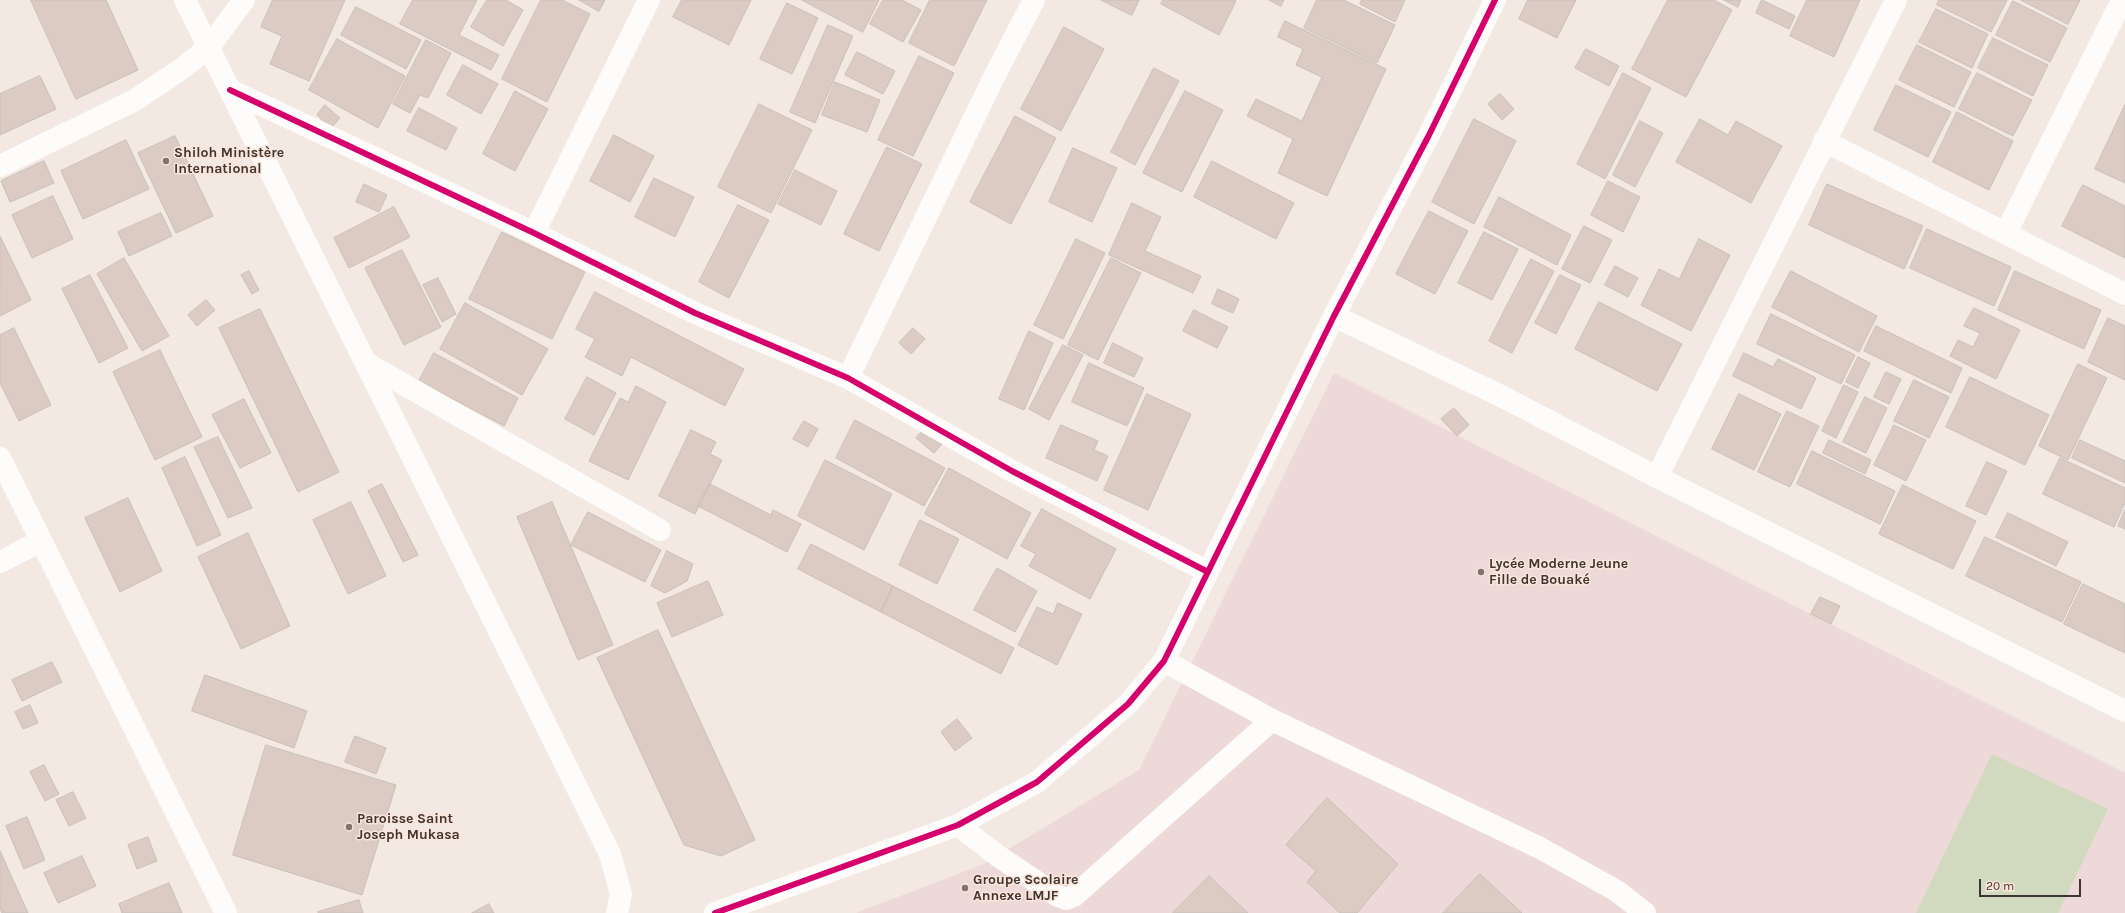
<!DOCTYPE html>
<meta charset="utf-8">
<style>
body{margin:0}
#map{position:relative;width:2125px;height:913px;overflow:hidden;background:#f3e8e2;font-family:Karla,sans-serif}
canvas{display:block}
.scale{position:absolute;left:1979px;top:879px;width:102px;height:18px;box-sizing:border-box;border:2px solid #3d3531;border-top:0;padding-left:5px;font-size:12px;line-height:14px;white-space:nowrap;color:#3d3531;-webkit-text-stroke:3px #fbe5da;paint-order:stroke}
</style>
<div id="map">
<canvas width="2125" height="913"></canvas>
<div class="scale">20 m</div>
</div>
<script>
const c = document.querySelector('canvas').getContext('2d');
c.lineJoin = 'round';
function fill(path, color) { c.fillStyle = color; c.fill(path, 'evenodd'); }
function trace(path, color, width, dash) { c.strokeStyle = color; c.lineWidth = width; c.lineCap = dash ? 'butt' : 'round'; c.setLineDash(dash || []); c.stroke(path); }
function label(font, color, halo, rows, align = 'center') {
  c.font = font + ' Karla,sans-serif'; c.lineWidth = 3; c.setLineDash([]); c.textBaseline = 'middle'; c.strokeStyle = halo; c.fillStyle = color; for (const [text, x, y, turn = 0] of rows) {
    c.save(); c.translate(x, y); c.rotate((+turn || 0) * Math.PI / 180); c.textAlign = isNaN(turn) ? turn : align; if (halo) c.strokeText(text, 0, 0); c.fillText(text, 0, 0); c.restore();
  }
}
fill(new Path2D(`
 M1334 373 2125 773V913H856L984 864 1139 770Z`), '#edd9d7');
fill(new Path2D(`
 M1992 754 2108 809 2058 913H1916Z`), '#d1d9be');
const building = new Path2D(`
 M31 0H106L138 70 76 99Z
 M273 0H345L309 81 270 64 282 36 261 27Z
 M413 0H477L459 35 499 55 491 70 400 24Z
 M487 0H506L523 10 503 46 471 27Z
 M541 0H562L590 14 547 102 502 79Z
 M579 0H605L599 11Z
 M682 0H751L729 45 673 17Z
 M802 0H879L863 32Z
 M883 0H902L921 10 903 42 870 24Z
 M930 0H987L954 66 909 43Z
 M1101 0H1139L1132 15Z
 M1163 0H1235L1236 1 1219 35 1161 4Z
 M1269 0H1284L1281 6Z
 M1317 0H1344L1395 25 1377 63 1304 28Z
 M1362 0H1405L1395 22 1360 4Z
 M1528 0H1576L1557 38 1519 19Z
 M1668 0H1714L1732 10 1686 97 1632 69Z
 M1724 0H1741L1738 7Z
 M1762 0 1795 16 1789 29 1756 13Z
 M1807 0H1860L1834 57 1790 36Z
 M1939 0H2007L1991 32 1937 5Z
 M2021 0H2080L2068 24Z
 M2013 1 2067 28 2050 62 1996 35Z
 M787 3 818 18 792 74 760 59Z
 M356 7 421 40 406 69 341 35Z
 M1936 9 1988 34 1972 68 1919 42Z
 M1285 21 1386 69 1327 196 1278 173 1293 139 1247 116 1256 99 1302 121 1322 77 1296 65 1303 49 1278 37Z
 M828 25 853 36 815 123 790 112Z
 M1064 27 1104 49 1061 131 1021 109Z
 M1993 38 2048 65 2033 96 1978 68Z
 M337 39 405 76 378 128 309 90Z
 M426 40 451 53 428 98 420 95 410 113 393 104Z
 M1917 45 1971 72 1954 107 1899 80Z
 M1586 49 1619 66 1609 86 1575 68Z
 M857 52 895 71 883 94 845 75Z
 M919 56 954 73 913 156 878 140Z
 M463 65 498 84 481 114 447 95Z
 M1154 68 1179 81 1135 165 1111 152Z
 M1623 73 1651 88 1605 179 1577 164Z
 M1977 73 2032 100 2013 136 1959 109Z
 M40 76 56 109 0 135V94Z
 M835 82 880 100 867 132 822 115Z
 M1896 85 1951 112 1928 157 1874 130Z
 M515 91 548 109 515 171 483 154Z
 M1185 91 1223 110 1182 192 1143 173Z
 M1500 94 1514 109 1502 120 1488 104Z
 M759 104 812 130 771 213 718 187Z
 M325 105 340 118 331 128 317 115Z
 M2125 105V183L2095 169Z
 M419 108 457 128 446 150 407 131Z
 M1957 112 2013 141 1989 190 1933 162Z
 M1015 116 1056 138 1011 224 970 202Z
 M1474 119 1516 141 1474 224 1432 202Z
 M1700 119 1728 135 1736 121 1782 146 1751 203 1676 162Z
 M1640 121 1663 133 1635 187 1613 175Z
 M614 135 654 156 630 202 590 181Z
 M175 136 213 216 176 233 138 153Z
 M126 140 149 189 83 219 61 171Z
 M887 147 922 164 879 251 844 234Z
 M1073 148 1117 168 1092 222 1049 202Z
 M44 161 54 183 10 202 1 181Z
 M1212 161 1294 203 1276 239 1194 197Z
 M795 170 837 191 821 225 778 204Z
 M654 178 694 197 675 237 635 217Z
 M1608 181 1640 197 1623 232 1591 215Z
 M364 184 387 195 379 212 356 202Z
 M1827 184 1923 226 1904 269 1809 225Z
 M2083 185 2125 206V258L2062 226Z
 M53 196 73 239 32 258 12 215Z
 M1499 197 1571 235 1557 265 1484 227Z
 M1132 203 1161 217 1145 251 1201 276 1193 293 1109 255Z
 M738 205 769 220 729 298 699 282Z
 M394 207 410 237 349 268 334 238Z
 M1429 211 1468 231 1435 294 1396 274Z
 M161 213 172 236 129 256 118 232Z
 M1584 226 1612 240 1590 283 1562 269Z
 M1927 229 2011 267 1994 306 1910 268Z
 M502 232 585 272 552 339 469 299Z
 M1484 232 1518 249 1492 300 1458 283Z
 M0 236 31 300 0 316Z
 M1076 239 1105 253 1063 339 1034 325Z
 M1699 239 1730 255 1691 331 1641 305 1659 269 1679 279Z
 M402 250 441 327 404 345 365 268Z
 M124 258 169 336 142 351 97 274Z
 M1111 258 1141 273 1098 360 1068 345Z
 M1531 259 1554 271 1512 353 1489 341Z
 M1615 266 1638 278 1628 297 1605 285Z
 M249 271 259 290 252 294 241 275Z
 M1791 271 1877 316 1859 352 1772 307Z
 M2015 271 2101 310 2084 349 1998 310Z
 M90 275 128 348 99 363 62 289Z
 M1560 275 1581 285 1556 334 1535 323Z
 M438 278 456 314 442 322 423 285Z
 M1218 289 1239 299 1233 313 1212 304Z
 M595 292 744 369 725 406 631 357 622 376 585 357 595 339 576 329Z
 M206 300 215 310 197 326 188 315Z
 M1599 302 1682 344 1657 391 1575 349Z
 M465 303 548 349 522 395 440 349Z
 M1974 308 2020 330 1996 379 1950 356 1958 340 1973 347 1980 333 1964 326Z
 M260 309 339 472 298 492 219 328Z
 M1194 310 1228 327 1217 348 1183 331Z
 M1771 314 1855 355 1841 384 1757 344Z
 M2108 318 2125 326V380L2088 362Z
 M1876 326 1962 368 1951 393 1864 351Z
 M14 328 51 405 19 421 0 383V335Z
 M913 328 925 339 911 354 899 343Z
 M1029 331 1053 343 1024 410 999 399Z
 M1113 343 1143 358 1134 377 1104 363Z
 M1063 345 1083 355 1049 420 1029 409Z
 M160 350 202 437 155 460 113 372Z
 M434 353 518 398 504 426 419 381Z
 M1744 353 1773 367 1778 359 1816 378 1801 409 1733 376Z
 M1858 357 1870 363 1858 388 1846 382Z
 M1089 363 1144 388 1127 426 1072 402Z
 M2078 364 2107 378 2068 460 2039 446Z
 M1886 372 1901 379 1889 404 1874 397Z
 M587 377 616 393 594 435 565 419Z
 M1970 377 2049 415 2025 465 1946 427Z
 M1914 380 1949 397 1929 438 1894 421Z
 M1844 385 1858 392 1836 438 1822 431Z
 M636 386 666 402 628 480 589 461 620 398 628 402Z
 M1147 394 1191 414 1148 510 1104 490Z
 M1739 394 1781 414 1754 470 1712 449Z
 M1865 397 1887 408 1866 453 1843 442Z
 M244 399 271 453 240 468 212 415Z
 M1454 408 1469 425 1457 436 1441 419Z
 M1787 411 1819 426 1790 487 1758 472Z
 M855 420 945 468 924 506 836 458Z
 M804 421 818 429 808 447 793 439Z
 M1061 425 1098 441 1094 450 1108 456 1097 481 1046 458Z
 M1894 425 1926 440 1906 481 1874 465Z
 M926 427 944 442 934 453 916 438Z
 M691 430 716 442 710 454 722 460 695 514 659 496Z
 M218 437 252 508 228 518 194 447Z
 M1829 440 1871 460 1865 474 1823 453Z
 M2080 440 2125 461V483L2072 458Z
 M1812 451 1895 491 1880 524 1797 484Z
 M185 457 221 535 197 546 162 468Z
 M2060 458 2125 488V503L2114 527 2043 494Z
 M825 460 892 494 864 550 798 516Z
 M1987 462 2007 471 1986 515 1966 506Z
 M949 468 1031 513 1007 559 925 514Z
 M382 484 418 555 403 562 368 491Z
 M710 484 771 515 773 510 801 524 787 552 698 506Z
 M1903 485 1976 521 1953 569 1879 534Z
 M128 498 162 571 120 592 85 518Z
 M351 502 386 576 348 594 313 520Z
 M552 502 613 645 578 660 517 517Z
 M1042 509 1116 549 1090 599 1029 566 1036 554 1021 546Z
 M2125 510V529L2118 526Z
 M588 512 661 550 645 582 571 545Z
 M2008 513 2068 542 2056 566 1996 537Z
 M920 520 959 539 937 584 899 565Z
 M248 533 290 626 241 649 198 557Z
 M1985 537 2081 582 2062 622 1966 576Z
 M811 544 893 586 881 612 798 569Z
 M667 551 693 564 687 581 665 593 651 586Z
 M997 568 1037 591 1015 632 974 610Z
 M708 581 723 615 672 637 657 603Z
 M2083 584 2125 604V653L2064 624Z
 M893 586 1014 648 1001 674 881 612Z
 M1820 597 1840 606 1831 624 1811 614Z
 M1058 603 1082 614 1057 665 1018 645 1037 607 1053 614Z
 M658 630 755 840 721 856 684 845 597 658Z
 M52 662 62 682 22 701 12 680Z
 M205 675 307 711 294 748 192 711Z
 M30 705 38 723 23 729 15 712Z
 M957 719 972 738 955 751 941 732Z
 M355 736 386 748 376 774 345 762Z
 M266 745 396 785 362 895 233 855Z
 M44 765 59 794 45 801 30 772Z
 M73 792 86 818 69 826 56 800Z
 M1327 798 1398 864 1357 913H1340L1307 882 1316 871 1286 845Z
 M27 817 45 860 24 869 6 826Z
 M148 837 157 861 137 869 128 845Z
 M0 851 28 913H2L0 908Z
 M82 856 96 886 58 903 44 873Z
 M1480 874 1522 913H1443Z
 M1209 876 1248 913H1173Z
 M169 883 182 913H122L119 904Z
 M359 900 363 913H318V912Z
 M489 904 494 913H472Z`);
fill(building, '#dbcbc2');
trace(building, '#c8bfba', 1);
trace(new Path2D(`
 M230 90 534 233 695 313 848 378 1012 471 1208 572
 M1824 141 2125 294
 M0 166 135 100 180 70 209 47 244 0
 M534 233 649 0
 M2006 233 2122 0
 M1334 316 1501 396 1657 477 2125 711
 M366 363 660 530
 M848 378 994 77 1034 0
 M0 458 226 913
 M1657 477 1896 0
 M0 562 41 541
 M1164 661 1272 720 1540 848 1617 891 1645 913
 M958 825 998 856 1058 896 1066 899 1074 896 1272 720
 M715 913 958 825 1037 782 1128 704 1164 661 1334 316 1429 135 1495 0`), '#fdfcfb', 22);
trace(new Path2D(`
 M185 0 610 854 621 894 617 913`), '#fdfcfb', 22);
trace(new Path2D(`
 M230 90 534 233 695 313 848 378 1012 471 1208 572
 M715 913 958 825 1037 782 1128 704 1164 661 1334 316 1429 135 1495 0`), '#d6006c', 6);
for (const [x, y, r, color] of [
 [166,161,4,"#7d746f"],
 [1481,572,4,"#7d746f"],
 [349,827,4,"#7d746f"],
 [965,888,4,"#7d746f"]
]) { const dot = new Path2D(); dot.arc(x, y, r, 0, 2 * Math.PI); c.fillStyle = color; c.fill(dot); trace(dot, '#fbe5da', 1.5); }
label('bold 14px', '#3d3531', '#fbe5da', [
 ["Shiloh Ministère",174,153],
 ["International",174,169],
 ["Lycée Moderne Jeune",1489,564],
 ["Fille de Bouaké",1489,580],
 ["Paroisse Saint",357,819],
 ["Joseph Mukasa",357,835],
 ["Groupe Scolaire",973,880],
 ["Annexe LMJF",973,896]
], 'left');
</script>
